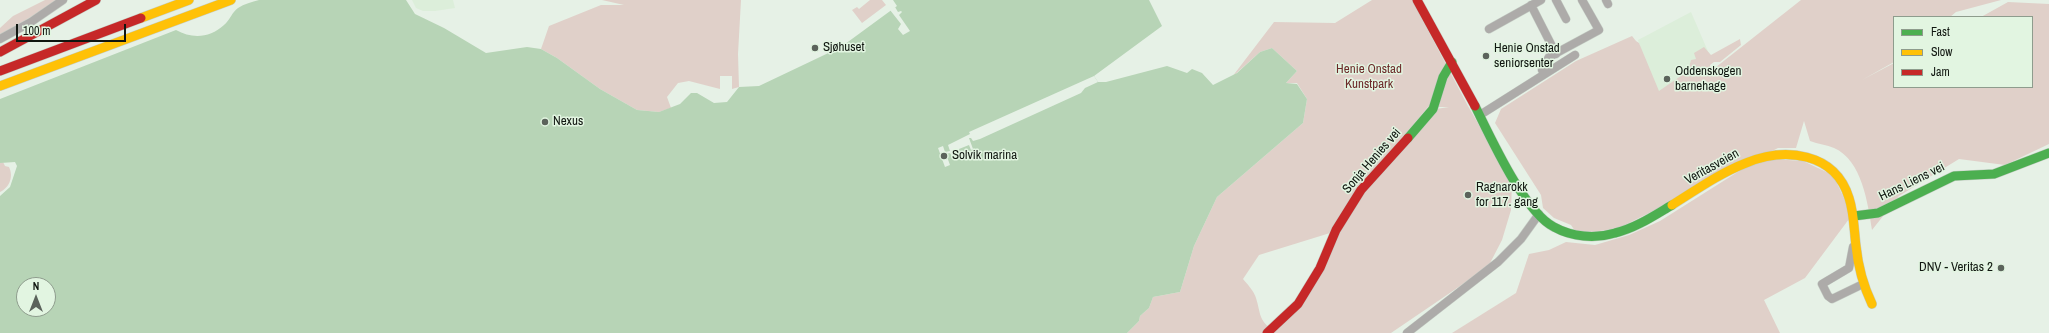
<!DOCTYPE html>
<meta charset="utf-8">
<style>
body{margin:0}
#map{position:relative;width:2049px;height:333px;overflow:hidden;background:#e6f1e6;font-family:"Archivo Narrow",sans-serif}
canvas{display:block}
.legend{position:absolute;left:1893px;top:16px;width:140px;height:72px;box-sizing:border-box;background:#e2f5e1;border:1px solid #8e9c8d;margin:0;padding:5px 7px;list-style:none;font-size:12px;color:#101610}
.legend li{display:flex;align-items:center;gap:8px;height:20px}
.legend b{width:20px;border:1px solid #8e9c8d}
.north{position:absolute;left:16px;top:277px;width:40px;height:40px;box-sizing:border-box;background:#e2f5e1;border:1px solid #8e9c8d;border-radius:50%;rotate:0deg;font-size:11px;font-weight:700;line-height:16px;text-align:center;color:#101610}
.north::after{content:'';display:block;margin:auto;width:14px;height:18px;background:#5b635b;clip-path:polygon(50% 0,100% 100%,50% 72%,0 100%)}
.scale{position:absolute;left:16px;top:24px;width:110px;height:18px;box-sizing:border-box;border:2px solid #101610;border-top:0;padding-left:5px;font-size:12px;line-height:14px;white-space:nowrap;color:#101610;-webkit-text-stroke:3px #e2f5e1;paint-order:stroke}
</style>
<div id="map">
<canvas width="2049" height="333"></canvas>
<ul class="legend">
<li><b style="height:5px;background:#4caf50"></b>Fast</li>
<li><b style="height:5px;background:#ffc107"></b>Slow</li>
<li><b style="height:5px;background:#c62828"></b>Jam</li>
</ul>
<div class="north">N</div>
<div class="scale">100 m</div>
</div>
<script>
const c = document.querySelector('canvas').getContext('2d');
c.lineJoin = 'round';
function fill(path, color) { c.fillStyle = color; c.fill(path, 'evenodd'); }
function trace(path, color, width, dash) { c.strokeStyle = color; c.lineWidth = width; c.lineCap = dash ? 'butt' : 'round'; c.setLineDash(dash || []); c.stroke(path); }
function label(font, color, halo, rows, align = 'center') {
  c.font = font + ' "Archivo Narrow",sans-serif'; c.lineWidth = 3; c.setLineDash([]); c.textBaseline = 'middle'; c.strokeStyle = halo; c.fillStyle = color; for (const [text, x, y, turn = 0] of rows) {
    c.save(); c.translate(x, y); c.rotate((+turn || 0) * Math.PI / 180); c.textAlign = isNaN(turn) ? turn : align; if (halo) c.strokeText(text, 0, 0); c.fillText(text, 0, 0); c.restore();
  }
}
fill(new Path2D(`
 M412 0H453L455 8 435 11H423L416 8Z
 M1691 12 1710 56 1657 102 1638 40Z`), '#dceeda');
fill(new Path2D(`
 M45 0H60L0 35V28L13 16Z
 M602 0H741L738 54 739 87 732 89V76H720V89L689 81 678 83 667 97 671 108 659 112 637 110 600 89 557 58 541 49 549 26 601 5H624Z
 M870 0H882L886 5 862 23 852 10 857 7 859 9Z
 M1372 0H1412L1468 106 1512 182 1511 210 1502 240 1488 267 1391 333H1127L1139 321 1140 316 1149 308 1153 297 1180 292 1194 246 1217 197 1303 123 1307 99 1297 83H1286L1297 71 1272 48 1260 52 1232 77 1274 22 1335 23ZM1428 107H1449L1436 109 1356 197 1323 265 1300 305 1273 331C1258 319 1261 314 1256 298 1254 291 1247 284 1243 279L1259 255 1330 233 1356 193Z
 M1801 0H2001L1956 12 1950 17H1894V62L1862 80 1894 63V87H2032V17H1981L2008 2 2049 4V144L2005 165 1959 159 1899 196 1872 230C1868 204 1862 160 1834 148 1827 145 1818 144 1810 141L1804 121 1796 148H1778L1619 228 1593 232 1575 231 1571 225 1554 218 1543 208 1541 195 1495 123 1501 109 1576 61 1632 36 1636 41 1639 43 1659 91 1688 71 1691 60 1696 59 1694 53 1704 47 1711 55 1740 39 1741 45 1720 62H1714L1710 65 1711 71Z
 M1773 159 1803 161 1833 175 1852 215 1805 278 1764 300 1780 333H1452L1516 293 1529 254 1549 250 1566 242 1595 245 1629 235 1660 221 1744 168Z
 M3 162 5 166 9 167C14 177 9 188 0 192V163Z`), '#e0d0c9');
fill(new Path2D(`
 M259 0H406L415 14 444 28 486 53 527 47 541 49 557 58 600 89 637 110 659 112 680 104 691 93H697L714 103 727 102 739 87 759 86 841 47 897 6 893 0H1149L1162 26 1094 76 1098 82H1106L1167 66 1187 73 1192 69 1202 73 1213 85 1237 73 1260 52 1272 48 1297 71 1286 83 1297 84 1307 99 1303 123 1217 197 1194 246 1180 292 1153 297 1149 308 1140 316 1139 321 1127 333H0V196L10 187 17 166 15 162 0 163V99L176 30C192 39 210 38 224 25 230 20 232 12 238 8 244 4 252 2 259 0ZM24 285H48V309H24Z`), '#b7d4b6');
fill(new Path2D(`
 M895 7 898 12 901 11 902 12 899 15 910 31 903 35 898 29 901 24 890 10Z
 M1094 76 1098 82 1085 88 1081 93 980 139 973 141 971 138H969L973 149 971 150 969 145 959 149 961 157 954 160 950 153 946 154 950 165 945 167 938 148 943 146 945 152 950 151 948 145 970 134 969 132Z`), '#e6f1e6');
const street = new Path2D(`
 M1556 0 1566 19
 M1606 0 1608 4
 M1531 5 1556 54
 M1489 29 1541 0
 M0 39 31 22 63 0
 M1544 74 1542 70 1549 57 1599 30 1582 0
 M1480 115 1575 55
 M1853 247 1849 268 1822 284 1828 296 1832 299 1863 284
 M1407 333 1498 262 1521 239 1539 214`);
const fast = new Path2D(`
 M1475 106C1490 136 1524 212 1554 227 1572 237 1595 239 1615 233 1636 228 1655 215 1672 205
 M1408 138 1433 109 1443 77 1452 62
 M1854 216 1878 213 1954 176 1994 174 2049 153`);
const slow = new Path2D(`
 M141 18 189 0
 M0 86 231 0
 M1672 205C1696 190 1720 173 1746 163 1785 147 1835 152 1849 198 1854 213 1854 230 1856 246 1858 266 1863 285 1872 304`);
const jam = new Path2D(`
 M1417 0 1475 106
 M0 52 96 0
 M0 71 141 18
 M1267 333 1298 304 1320 268 1336 230 1361 190 1408 138`);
trace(street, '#c5cdc5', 9);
trace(fast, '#c5cdc5', 10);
trace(slow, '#c5cdc5', 10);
trace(jam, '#c5cdc5', 10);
trace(street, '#adaba9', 8);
trace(fast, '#4caf50', 9);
trace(slow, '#ffc107', 9);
trace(jam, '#c62828', 9);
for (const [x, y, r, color] of [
 [815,48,4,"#5b635b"],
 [1486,56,4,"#5b635b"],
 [1667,79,4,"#5b635b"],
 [545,122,4,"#5b635b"],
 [944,156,4,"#5b635b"],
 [1468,195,4,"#5b635b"],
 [2001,268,4,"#5b635b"]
]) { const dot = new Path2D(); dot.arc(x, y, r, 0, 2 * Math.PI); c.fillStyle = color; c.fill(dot); trace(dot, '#e2f5e1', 1.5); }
label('13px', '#101610', '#e2f5e1', [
 ["Sjøhuset",823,48],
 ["Henie Onstad",1494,49],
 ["seniorsenter",1494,64],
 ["Oddenskogen",1675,72],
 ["barnehage",1675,87],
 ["Nexus",553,122],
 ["Solvik marina",952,156],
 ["Ragnarokk",1476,188],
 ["for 117. gang",1476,203],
 ["DNV - Veritas 2",1993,268,"right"]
], 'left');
label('13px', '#6c2928', '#e2f5e1', [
 ["Henie Onstad",1369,70],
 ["Kunstpark",1369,85]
]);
label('13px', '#101610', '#e2f5e1', [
 ["Sonja Henies vei",1372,161,-49],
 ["Veritasveien",1712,167,-29],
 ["Hans Liens vei",1912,182,-26]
]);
</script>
